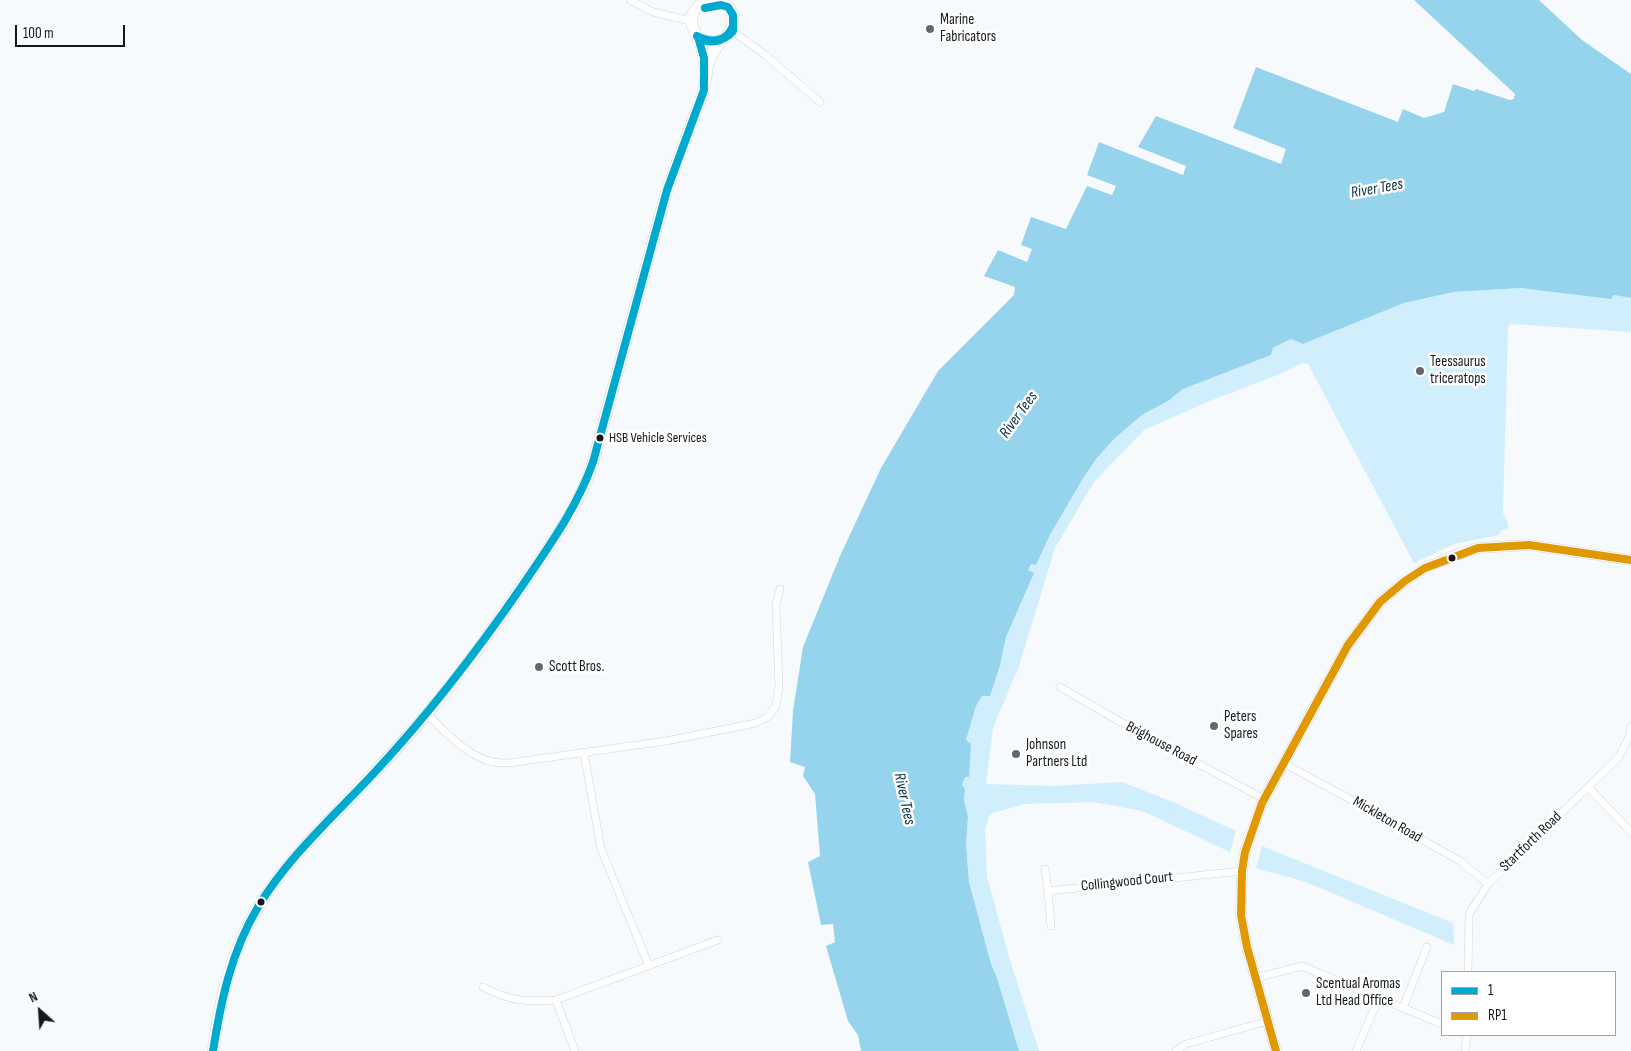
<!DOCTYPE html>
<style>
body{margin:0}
#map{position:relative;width:1631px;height:1051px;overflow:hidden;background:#f7fafd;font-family:"Sofia Sans Condensed",sans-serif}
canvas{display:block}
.legend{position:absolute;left:1441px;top:971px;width:175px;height:65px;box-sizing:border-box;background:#fff;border:1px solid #a1a3a4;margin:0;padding:6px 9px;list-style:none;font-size:15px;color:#13191b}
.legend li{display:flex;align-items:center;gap:10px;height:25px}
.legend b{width:25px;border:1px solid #a1a3a4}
.north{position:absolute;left:15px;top:986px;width:50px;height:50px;-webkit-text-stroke:4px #fff;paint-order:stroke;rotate:334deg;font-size:14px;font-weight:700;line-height:20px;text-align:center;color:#13191b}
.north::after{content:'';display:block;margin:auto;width:18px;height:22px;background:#13191b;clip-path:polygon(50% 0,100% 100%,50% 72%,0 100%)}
.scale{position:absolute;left:15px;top:25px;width:110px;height:22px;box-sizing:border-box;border:2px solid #13191b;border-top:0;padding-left:6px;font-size:15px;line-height:18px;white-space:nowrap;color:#13191b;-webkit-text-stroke:4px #fff;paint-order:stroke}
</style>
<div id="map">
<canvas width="1631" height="1051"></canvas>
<ul class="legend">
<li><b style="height:6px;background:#00a9ce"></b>1</li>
<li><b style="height:6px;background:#e09803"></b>RP1</li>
</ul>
<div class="north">N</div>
<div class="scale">100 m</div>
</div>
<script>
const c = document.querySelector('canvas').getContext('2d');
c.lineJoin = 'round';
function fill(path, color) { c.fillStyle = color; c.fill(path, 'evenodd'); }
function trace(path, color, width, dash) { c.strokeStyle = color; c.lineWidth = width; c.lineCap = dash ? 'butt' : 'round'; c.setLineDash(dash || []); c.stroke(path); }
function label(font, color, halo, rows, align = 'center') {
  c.font = font + ' "Sofia Sans Condensed",sans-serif'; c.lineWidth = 5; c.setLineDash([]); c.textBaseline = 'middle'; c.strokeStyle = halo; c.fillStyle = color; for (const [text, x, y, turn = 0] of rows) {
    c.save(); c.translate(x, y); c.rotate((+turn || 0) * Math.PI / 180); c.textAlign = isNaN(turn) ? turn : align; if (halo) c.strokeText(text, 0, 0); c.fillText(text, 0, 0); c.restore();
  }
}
fill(new Path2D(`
 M1521 288 1614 295 1631 298V332L1511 324 1508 326 1503 513 1508 523V528L1500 531 1499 535 1454 544 1414 563 1308 364 1303 363 1275 376 1212 400 1144 430 1094 482 1055 548 1019 666 993 728 986 784 1053 786 1122 782 1173 802 1236 831 1230 852 1142 811 1094 802 1024 804 990 814 985 828 987 877 1010 960 1039 1051H1019L997 978 991 964 969 882 966 844 968 817 964 800 965 789 961 786 965 776 968 777 966 740 976 706 1000 665 1006 637 1033 573 1028 570 1032 563 1036 565 1050 535 1082 480 1096 459 1115 438 1142 415 1168 401 1183 389 1271 355 1273 348 1291 339 1303 344 1404 303 1454 292Z
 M1262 846 1453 923 1454 945 1306 882 1256 868Z`), '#d1eefc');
fill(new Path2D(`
 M1414 0H1539L1582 40 1631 74V298L1614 295 1611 299 1521 288 1454 292 1404 303 1303 344 1291 339 1273 348 1271 355 1183 389 1168 401 1142 415 1115 438 1096 459 1082 480 1050 535 1036 565 1031 564 1028 570 1034 573 1006 637 1000 665 990 696H982L976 706 966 740 971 744 969 777H965L962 785 965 789 964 800 968 817 966 844 969 882 991 964 997 978 1019 1051H861L858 1035 848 1021 826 946 835 942 833 924 821 925 808 862 820 856 815 794 803 776 805 767 790 762 793 711 803 647 840 556 881 468 938 371 1014 295 1015 287 984 276 998 250 1027 262 1032 249 1021 245 1031 217 1066 229 1087 186 1112 195 1116 186 1087 175 1099 142 1183 175 1186 166 1138 147 1156 116 1281 164 1286 149 1233 128 1256 67 1398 122 1403 109 1424 118 1444 112 1453 84 1474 91 1476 89 1510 100 1514 99 1515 94Z`), '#96d4ee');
const street = new Path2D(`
 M630 0 653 12 691 21
 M731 30 764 54 820 102
 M1060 687 1119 721 1264 799
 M427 714C445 731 468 758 494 762 499 763 504 763 509 763L666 741 756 723 769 716 776 706 779 687 776 605 780 589
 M584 753 601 849 649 966
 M1283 763 1350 799 1460 861 1488 884
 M1588 787 1631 832
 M1045 869 1048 891
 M1051 926 1048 891 1242 871
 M1468 972 1469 914 1488 884 1619 757 1630 735 1631 727
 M1255 978 1302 966 1442 1024
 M483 987C510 1001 525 1002 556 1000L718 940
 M556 1000 575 1051
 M1403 1008 1427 947
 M1176 1051 1186 1044 1268 1021
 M1356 1051 1379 998
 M1465 1051 1467 1035`);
const secondary = new Path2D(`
 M1276 1051 1247 947 1241 915 1242 871 1245 852 1262 803 1348 645 1380 602 1405 581 1425 568 1456 555 1478 548 1529 545 1631 560`);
const primary = new Path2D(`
 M697 36C730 58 747 9 718 1 711 0 705 1 700 5 682 19 697 32 701 46 704 53 704 62 705 69
 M213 1051C218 1018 223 987 235 955 261 885 306 845 356 792 380 767 404 741 427 714 463 673 493 628 524 583 550 545 580 507 593 462L667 190 703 93 709 59 721 40`);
trace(street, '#d1d5d8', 8);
trace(secondary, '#d1d5d8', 11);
trace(primary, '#d1d5d8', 12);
trace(street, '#fefeff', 7);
trace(secondary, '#fefeff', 10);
trace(primary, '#fefeff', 11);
trace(new Path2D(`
 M705 8 721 5 728 7 733 15V26
 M697 36C711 43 726 43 733 26
 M698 37C709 45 723 42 733 31V26
 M213 1051C221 1001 231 952 258 907 288 857 334 816 374 773 429 714 476 653 522 586 549 546 577 508 593 462L667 190 704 90V58L698 37`), '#00a9ce', 8);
trace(new Path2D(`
 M1276 1051 1247 947 1241 915 1242 871 1245 852 1262 803 1348 645 1380 602 1405 581 1425 568 1478 548 1529 545 1631 560`), '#e09803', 8);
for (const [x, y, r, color] of [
 [930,29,5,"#63686a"],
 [1420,371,5,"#63686a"],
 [600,438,4.5,"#13191b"],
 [1452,558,4.5,"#13191b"],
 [539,667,5,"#63686a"],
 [1214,726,5,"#63686a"],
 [1016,754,5,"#63686a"],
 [261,902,4.5,"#13191b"],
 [1306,993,5,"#63686a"]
]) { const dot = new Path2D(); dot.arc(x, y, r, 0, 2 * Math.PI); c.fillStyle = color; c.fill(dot); trace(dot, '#fff', 2); }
label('14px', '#13191b', '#fff', [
 ["HSB Vehicle Services",609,438]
], 'left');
label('15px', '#13191b', '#fff', [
 ["Marine",940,20],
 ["Fabricators",940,37],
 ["Teessaurus",1430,362],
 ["triceratops",1430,379],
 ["Scott Bros.",549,667],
 ["Peters",1224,717],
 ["Spares",1224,734],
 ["Johnson",1026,745],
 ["Partners Ltd",1026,762],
 ["Scentual Aromas",1316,984],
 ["Ltd Head Office",1316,1001]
], 'left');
label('15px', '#13191b', '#fff', [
 ["Brighouse Road",1161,744,28],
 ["Mickleton Road",1387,820,30],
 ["Startforth Road",1531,842,-44],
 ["Collingwood Court",1127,882,-6]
]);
label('italic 16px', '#06303f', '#fff', [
 ["River Tees",1377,189,-10],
 ["River Tees",1019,415,-54],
 ["River Tees",904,799,78]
]);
</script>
